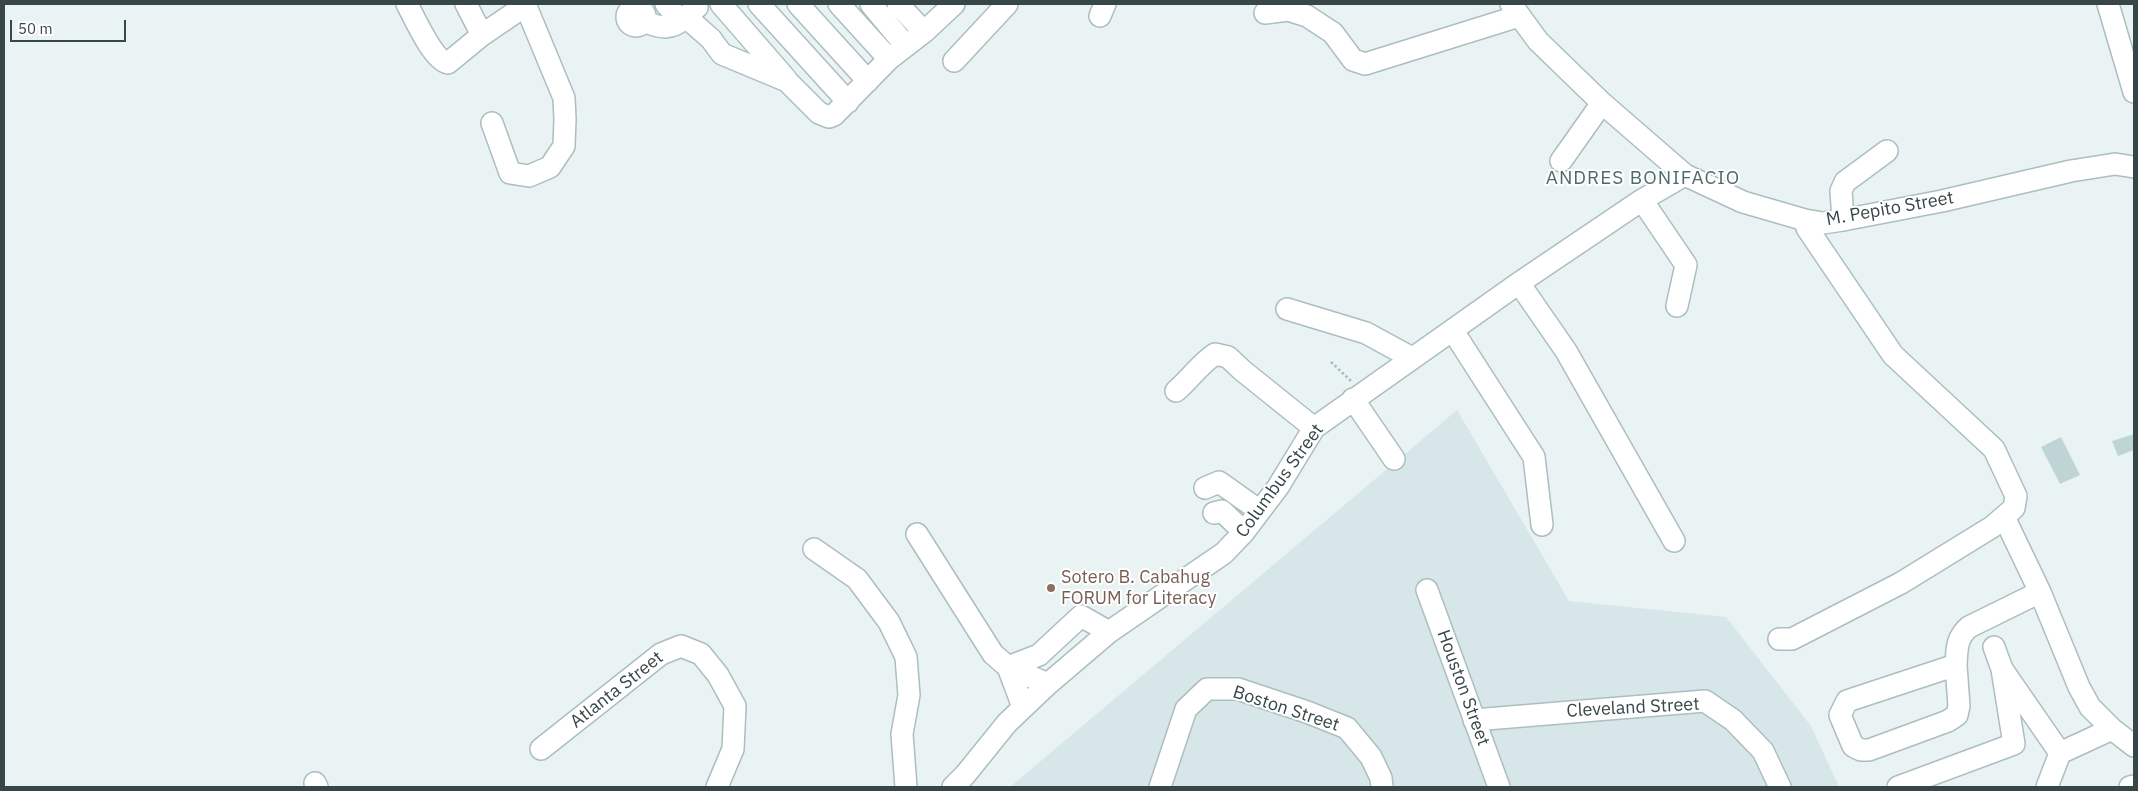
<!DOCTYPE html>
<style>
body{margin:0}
#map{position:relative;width:2138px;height:791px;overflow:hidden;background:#e9f3f4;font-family:"IBM Plex Sans",sans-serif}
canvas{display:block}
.frame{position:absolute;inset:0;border:5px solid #374747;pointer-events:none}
.scale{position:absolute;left:10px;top:20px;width:116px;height:22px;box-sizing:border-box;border:2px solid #374747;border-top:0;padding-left:6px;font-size:15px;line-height:18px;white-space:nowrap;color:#374747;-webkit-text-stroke:4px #fff;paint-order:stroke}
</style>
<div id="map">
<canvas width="2138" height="791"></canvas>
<div class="frame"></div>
<div class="scale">50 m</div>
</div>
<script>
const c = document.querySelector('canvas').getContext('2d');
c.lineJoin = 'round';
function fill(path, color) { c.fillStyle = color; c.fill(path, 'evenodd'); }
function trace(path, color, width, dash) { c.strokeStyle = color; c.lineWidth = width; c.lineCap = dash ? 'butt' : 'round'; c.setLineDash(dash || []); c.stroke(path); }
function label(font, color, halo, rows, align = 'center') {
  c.font = font + ' "IBM Plex Sans",sans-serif'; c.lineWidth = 4; c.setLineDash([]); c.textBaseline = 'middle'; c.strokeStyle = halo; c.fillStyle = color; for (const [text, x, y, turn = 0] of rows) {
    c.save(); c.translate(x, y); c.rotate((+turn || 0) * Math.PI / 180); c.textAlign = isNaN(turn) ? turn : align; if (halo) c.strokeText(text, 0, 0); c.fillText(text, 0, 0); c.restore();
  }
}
fill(new Path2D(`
 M1457 410 1569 601 1726 617 1811 726 1839 787H1010Z`), '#d7e6e8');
fill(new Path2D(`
 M2134 434V450L2118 456 2112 441Z
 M2061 437 2080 475 2060 484 2041 447Z`), '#bfd5d5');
const minor = new Path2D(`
 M407 4C415 19 433 60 448 63L482 35 526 5
 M466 4 482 35
 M666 4 681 21
 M696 4 697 7 686 17 711 39 722 54 787 81 819 113 829 117 834 115 889 59 924 32 954 4
 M721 4 786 79
 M759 4 848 102
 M798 4 868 81
 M839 4 889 59
 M871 4 906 46
 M898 4 924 32
 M1511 4 1538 41 1602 103 1685 175 1743 202 1805 220 1823 223 1843 220 1942 201 2071 171 2115 164 2134 167
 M2108 4 2134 92
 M627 17a9 9 0 1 1 18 0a9 9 0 1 1-18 0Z
 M1265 13 1288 10 1307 16 1333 33 1353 60 1365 64 1519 16
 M1100 16 1105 4
 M644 21C661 29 672 30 686 17
 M954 61 1007 4
 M492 123 510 173 529 176 550 167 564 146 565 119 564 98 525 4
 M1561 161 1602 103
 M1642 200 1686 265 1677 306
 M1843 220 1841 191 1845 182 1887 151
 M1519 283 1566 351 1674 541
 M1287 309 1366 333 1412 358
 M1453 331 1534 457 1542 525
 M1176 391C1190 379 1200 364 1215 354L1228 357 1243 371 1314 428
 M1353 399 1394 459
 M1205 488 1219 482 1260 511
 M1214 513 1222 511 1244 532
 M2004 517 2040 592 2079 687 2090 707 2112 729 2134 746
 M917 534 993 654 1008 667 1048 684
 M814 549 857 579 889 622 906 657 909 695 902 734 906 787
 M1427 590 1499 787
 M1779 639H1792L1901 583 1992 527 2014 508 2016 496 1994 449 1893 355 1807 228 1805 220
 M1994 647 2002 669 2060 753 2047 787
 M1956 665 1959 706 1957 715 1948 721 1869 750H1861L1853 746 1840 715 1847 701 1956 665C1957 650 1956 638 1969 627L2040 592
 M1008 667 1039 655 1081 616 1109 632
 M1008 667 1023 707
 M1474 720 1705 701 1733 720 1763 751 1780 787
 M541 749 661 654 681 646 701 654 718 675 735 706 733 749 717 787
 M2060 753 2112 729
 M315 783 317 787
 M953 787 965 775 1007 723 1048 684 1109 632 1224 553 1244 532 1278 487 1314 428 1519 283 1642 200 1685 175
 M1160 787 1186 709 1207 689H1238L1307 712 1347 728 1371 757 1381 778 1382 787
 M1898 787 2014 744 2002 669
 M2130 787 2134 786`);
trace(minor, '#acbebf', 24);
trace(new Path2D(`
 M1331 362 1351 381`), '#9dbfc1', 2.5, [2.5, 2.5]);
trace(minor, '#fff', 21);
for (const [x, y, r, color] of [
 [1051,588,5,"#8d6e63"]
]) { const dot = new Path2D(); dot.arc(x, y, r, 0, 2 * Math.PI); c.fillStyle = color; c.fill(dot); trace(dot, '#fff', 2); }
label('18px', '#374747', '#fff', [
 ["M. Pepito Street",1890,209,-10],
 ["Columbus Street",1280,481,-54],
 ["Houston Street",1463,688,70],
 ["Atlanta Street",617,690,-38],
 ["Cleveland Street",1633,708,-3],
 ["Boston Street",1286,709,18]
]);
label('18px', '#785e54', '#fff', [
 ["Sotero B. Cabahug",1061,578],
 ["FORUM for Literacy",1061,599]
], 'left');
c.letterSpacing = '1px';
label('19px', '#4f6a6a', '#fff', [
 ["ANDRES BONIFACIO",1643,179]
]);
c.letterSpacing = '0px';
</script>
